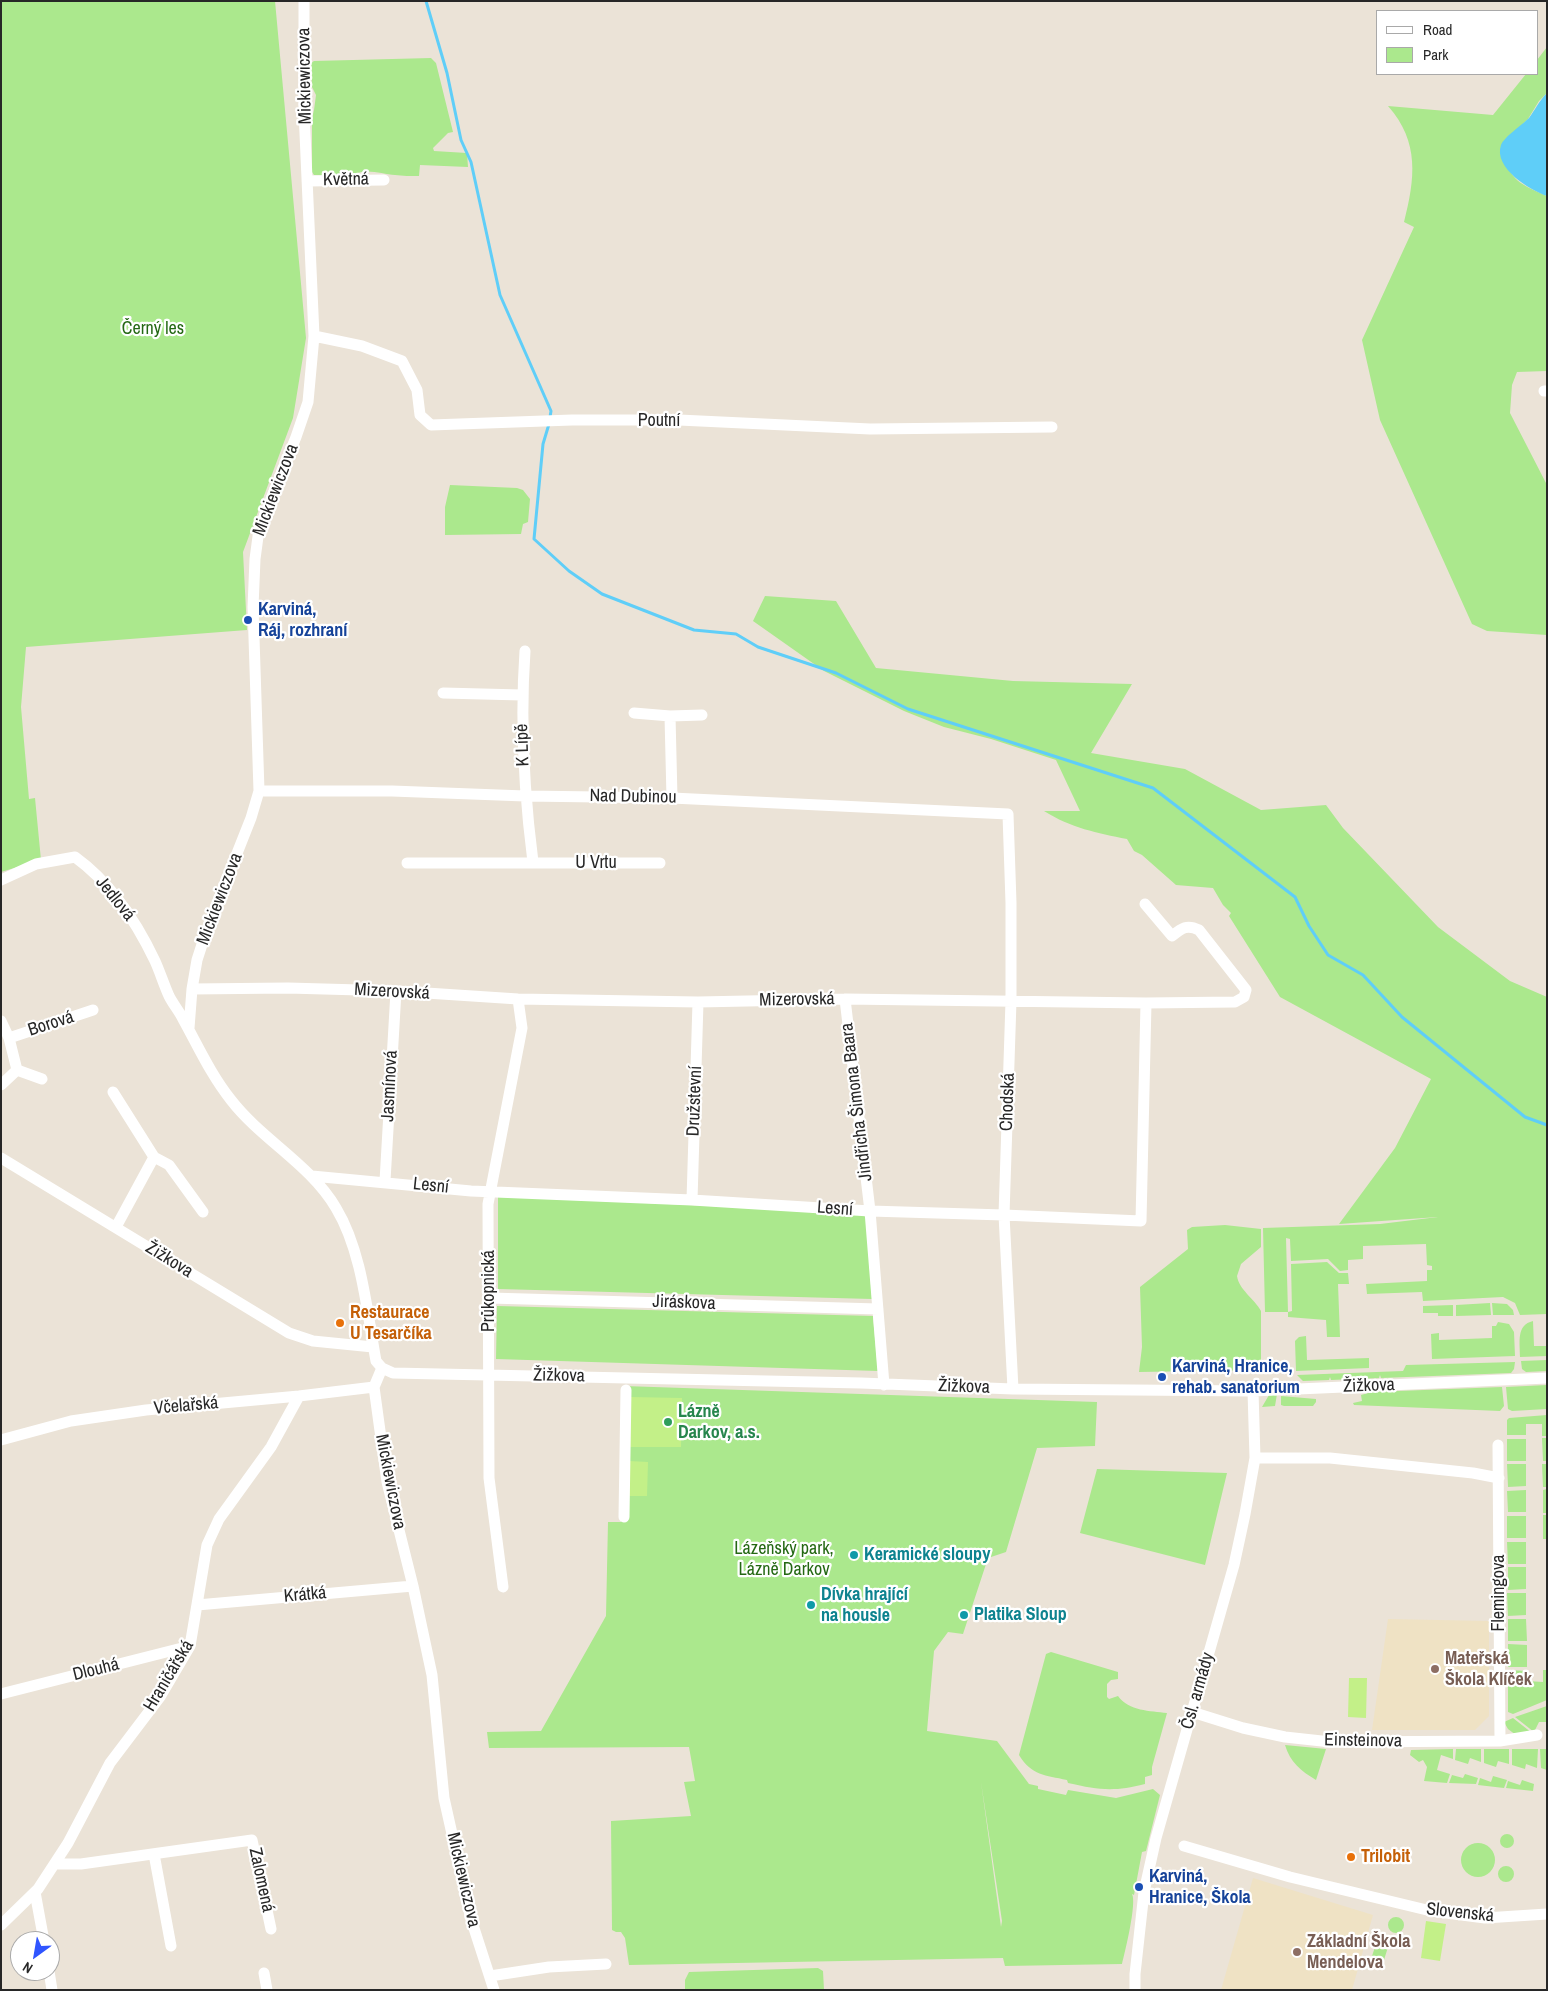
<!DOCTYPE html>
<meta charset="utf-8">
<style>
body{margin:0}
#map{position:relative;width:1548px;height:1991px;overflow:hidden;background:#ebe3d7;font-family:"Archivo Narrow",sans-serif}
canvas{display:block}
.frame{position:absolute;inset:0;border:2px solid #272727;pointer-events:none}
.legend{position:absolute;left:1376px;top:10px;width:162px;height:65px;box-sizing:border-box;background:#fff;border:1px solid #a9a9a9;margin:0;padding:6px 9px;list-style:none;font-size:15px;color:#272727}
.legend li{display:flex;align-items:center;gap:10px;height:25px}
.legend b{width:25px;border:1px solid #a9a9a9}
.north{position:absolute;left:10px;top:1931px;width:50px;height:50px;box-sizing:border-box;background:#fff;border:1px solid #a9a9a9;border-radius:50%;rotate:212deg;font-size:14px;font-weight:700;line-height:20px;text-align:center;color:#272727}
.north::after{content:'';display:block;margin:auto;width:18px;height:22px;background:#3055ff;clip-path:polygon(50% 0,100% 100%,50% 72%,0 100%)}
</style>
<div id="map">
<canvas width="1548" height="1991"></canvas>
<div class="frame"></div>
<ul class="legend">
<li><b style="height:6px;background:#fff"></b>Road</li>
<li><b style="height:14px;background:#abe88d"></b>Park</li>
</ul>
<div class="north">N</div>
</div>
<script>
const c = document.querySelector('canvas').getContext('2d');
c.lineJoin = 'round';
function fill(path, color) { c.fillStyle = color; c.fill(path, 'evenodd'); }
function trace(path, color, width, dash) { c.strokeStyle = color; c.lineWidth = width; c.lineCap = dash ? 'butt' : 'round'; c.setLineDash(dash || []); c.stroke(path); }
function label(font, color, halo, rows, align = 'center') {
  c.font = font + ' "Archivo Narrow",sans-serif'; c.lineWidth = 4.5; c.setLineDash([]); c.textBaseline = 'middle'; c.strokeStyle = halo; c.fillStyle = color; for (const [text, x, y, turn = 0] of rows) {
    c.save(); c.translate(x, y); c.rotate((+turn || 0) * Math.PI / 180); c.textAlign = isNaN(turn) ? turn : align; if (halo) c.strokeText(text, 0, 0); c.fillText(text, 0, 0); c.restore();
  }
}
fill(new Path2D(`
 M1388 1619 1489 1621V1716L1475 1730H1372Z
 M1253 1878 1373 1915 1352 1990H1221Z`), '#efe2c4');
fill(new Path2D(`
 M1 1H275L306 338 293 418 243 552 247 630 26 647 21 707 29 799 35 798 41 860 1 872Z
 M1547 47V93L1539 101 1528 119 1502 145C1509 179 1515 182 1547 196V371L1517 372 1512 385 1510 413 1547 485V635L1487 631 1472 624 1380 420 1362 340 1414 227 1404 222C1415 179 1420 142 1388 106L1493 115 1526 74H1537V60Z
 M431 58 436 63 453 132 448 133 433 148 434 151 467 153 468 167 420 165 419 176C411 176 402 176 395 175 382 174 363 167 352 176L314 175 312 172V118L314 110 316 95 312 87 311 63 314 61Z
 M450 485 517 488 523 490 530 499 528 522 523 524 521 534 445 535V507Z
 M765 596 836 601 876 668 1013 681 1132 684 1091 753 1185 769 1261 810 1326 805 1343 828 1438 927 1510 981 1547 997V1314L1520 1315 1515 1303 1503 1297 1423 1301 1422 1292 1367 1294 1366 1284 1427 1281V1270H1432V1266L1427 1265 1426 1244 1363 1246V1259L1348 1260V1270L1340 1271 1328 1259 1291 1261 1290 1239 1286 1238 1288 1312 1292 1311 1291 1264 1327 1262 1339 1273H1348L1349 1284H1338L1340 1337H1327L1326 1320 1288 1317V1312H1265L1263 1228 1380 1224 1438 1217 1339 1224 1395 1148 1431 1079 1280 997 1229 916 1231 913 1223 905 1213 888 1176 885 1142 855 1134 851 1127 839C1097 833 1071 828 1044 811H1080L1056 760 991 739 944 727 904 711 824 671 753 621Z
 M498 1196 859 1213 866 1217 872 1299 498 1289Z
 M1225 1225 1261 1229V1247L1241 1264 1237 1276C1239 1290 1254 1298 1261 1311V1370L1139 1372 1142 1347 1140 1287 1188 1249 1187 1230 1192 1227Z
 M1490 1303 1491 1315 1456 1316V1305Z
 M1492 1303 1507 1304 1513 1310 1514 1315H1493Z
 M1453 1305V1316H1438V1313H1423V1306Z
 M497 1306 873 1316 878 1371 496 1359Z
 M1533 1321 1534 1346H1547V1356L1520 1357C1520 1342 1516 1325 1533 1321Z
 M1498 1322 1509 1324 1514 1332 1515 1356 1432 1359 1431 1334 1439 1333V1340L1492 1338V1326H1496Z
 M1306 1336 1307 1360 1369 1358V1368L1296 1371 1295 1341 1299 1337Z
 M1547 1360V1371L1526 1372 1522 1369 1521 1361Z
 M1515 1362 1514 1369 1511 1373 1381 1378 1380 1375 1379 1378 1331 1380 1330 1377 1329 1380 1303 1381 1297 1375 1403 1371 1406 1365Z
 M1547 1385V1409L1512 1411 1508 1409 1506 1387Z
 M624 1386 1097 1402 1095 1446 1037 1448 1006 1552 988 1558 963 1634 948 1632 934 1651 927 1731 997 1741 1029 1784 1038 1786V1789L1066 1795 1068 1790 1116 1798 1153 1789 1160 1795 1146 1851 1142 1852 1134 1895 1132 1894C1137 1903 1125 1952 1122 1964L1005 1966 1003 1958 629 1965 625 1938 621 1932H616L612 1930 611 1821 691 1816 684 1782 695 1781 689 1747 489 1748 487 1732 541 1731 606 1616 608 1522H621ZM981 1782 1002 1921 1001 1927Z
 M1502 1387 1504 1406 1500 1411 1354 1405 1353 1403 1362 1401 1361 1395 1372 1392Z
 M1277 1394 1275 1406 1262 1407 1269 1395Z
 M1281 1396 1316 1399V1402L1313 1406H1284L1281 1405Z
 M1547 1415V1436H1542V1424H1526V1435H1507V1420L1509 1418Z
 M1542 1438H1547V1461H1543Z
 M1507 1439H1526V1461H1507Z
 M1507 1464H1526V1486L1508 1487Z
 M1542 1464H1547V1487H1543Z
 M1097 1469 1227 1473 1205 1565 1080 1533Z
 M1547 1489V1513H1543V1490Z
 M1526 1490V1512H1508L1507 1491Z
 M1543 1515H1547V1539H1543Z
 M1507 1516H1526V1538H1507Z
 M1507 1542H1526V1564H1508Z
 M1508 1567H1526V1589L1508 1590Z
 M1507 1593H1526V1615L1508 1616Z
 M1508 1619H1526L1527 1641H1508Z
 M1508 1644 1527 1645V1667H1508Z
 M1051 1652 1118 1672V1679L1111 1680 1107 1684V1697L1109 1699 1118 1696C1129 1711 1150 1711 1167 1713L1152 1767V1775L1145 1777V1784C1114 1792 1099 1790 1068 1783L1067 1780C1045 1775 1032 1776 1019 1755L1046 1654Z
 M1508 1670 1527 1671V1681L1543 1682V1670H1547V1700L1513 1714 1508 1712Z
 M1547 1706V1722H1539L1534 1732 1515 1717Z
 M1513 1718 1532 1733 1516 1735 1508 1729 1504 1722Z
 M1285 1745 1326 1749 1316 1780C1301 1771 1290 1762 1285 1745Z
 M1453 1749V1759L1441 1755 1437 1770 1450 1774 1447 1783 1424 1781 1427 1767 1423 1760 1419 1762 1410 1755 1411 1750Z
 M1456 1749H1481V1762L1470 1758 1468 1764 1455 1760Z
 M1484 1749H1509V1764L1498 1761 1496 1767 1484 1763Z
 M1512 1749H1538L1537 1768 1526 1764 1525 1769 1512 1765Z
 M1540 1749H1547V1770L1541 1768Z
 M1465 1774 1478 1778 1476 1784 1449 1783 1452 1775 1463 1778Z
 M1493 1776 1507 1780 1504 1788 1478 1785 1480 1778 1491 1782Z
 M1522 1780 1534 1784 1533 1791 1506 1788 1508 1781 1520 1785Z
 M1500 1841a7 7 0 1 1 14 0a7 7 0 1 1-14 0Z
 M1461 1860a17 17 0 1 1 34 0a17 17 0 1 1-34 0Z
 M1498 1874a8 8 0 1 1 16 0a8 8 0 1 1-16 0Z
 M1388 1925a8 8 0 1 1 16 0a8 8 0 1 1-16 0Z
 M1376 1944 1388 1947 1384 1960 1372 1956Z
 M818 1968 823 1971 824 1990H685V1980L689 1972Z`), '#abe88d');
fill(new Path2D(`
 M630 1397 682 1398 681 1447H629Z
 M629 1461 648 1462 647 1496H628Z
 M1349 1678H1367L1366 1718 1348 1717Z
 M1426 1921 1446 1924 1440 1961 1421 1958Z`), '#c3f088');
fill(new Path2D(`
 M1547 93V196C1530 190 1493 168 1501 145 1504 137 1522 125 1529 118 1535 110 1539 101 1547 93Z`), '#5fcef8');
trace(new Path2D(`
 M426 1 447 73 461 140 471 162 500 295 551 411 550 417
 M549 424 543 444 534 539 569 571 602 594 694 630 736 634 758 647 836 673 908 709 1153 788 1295 897 1309 926 1328 955 1363 975 1402 1017 1525 1117 1547 1125`), '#5fcef8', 3);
trace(new Path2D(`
 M307 181 384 180
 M314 336 362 346 402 361 417 390 420 415 431 425 572 420H679L870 429 1052 427
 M1544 391H1547
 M525 651C520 722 524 792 533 862
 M443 693 522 695
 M634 713 670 716 702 715
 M670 716 672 798
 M259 791H392L525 796 672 798 1008 814 1011 903V1001L1004 1215 1013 1389
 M407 863H660
 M1 880 36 864 75 857C111 883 136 921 155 961 160 972 164 985 169 996 173 1004 179 1011 183 1019 198 1046 211 1075 231 1100 262 1140 310 1164 336 1208 362 1251 367 1312 376 1361L382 1368 393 1373 861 1383 1013 1389 1253 1391 1547 1378
 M192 989 288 988 396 991 518 999 698 1002 845 999 1146 1003 1235 1002 1244 997 1246 990 1199 930C1187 924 1182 928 1172 936L1145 904
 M845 999 870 1211 884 1385
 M1 1021 9 1038 17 1070 1 1085
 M189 1028 192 989 197 960 207 929 251 818 259 791 253 607 255 559 259 529 296 437 308 402 314 336 304 111V1
 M9 1038 93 1010
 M17 1070 42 1079
 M113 1092 154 1157
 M1 1158 289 1333 313 1341 373 1347
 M312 1176 471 1191 692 1200 870 1211 1004 1215 1141 1221 1146 1003
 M385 1181 396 991
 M692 1200 698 1002
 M116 1227 154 1157 169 1165 203 1212
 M490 1298 878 1309
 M382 1368 374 1387 387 1482 413 1586 432 1675 444 1798 471 1919 494 1990
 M1 1440 71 1421 146 1410 299 1396 374 1387
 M1498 1445 1500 1741
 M1255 1458H1330L1473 1473 1499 1478
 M624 1517 626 1390
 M503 1587 489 1478 488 1204 522 1028 518 999
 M197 1605 413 1586
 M1 1694 190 1646
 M1192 1712 1243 1728 1285 1737 1331 1742 1500 1741 1537 1735
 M1184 1846 1290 1877 1431 1911 1485 1918 1547 1914
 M154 1854 171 1946
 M55 1864H81L252 1840 271 1929
 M35 1892 44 1941
 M1 1925 38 1889 68 1843 110 1763 160 1697 190 1646 207 1545 219 1519 271 1447 299 1396
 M49 1971 52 1990
 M264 1973 267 1990
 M490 1976 549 1967 606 1964
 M1135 1990V1974L1144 1892 1156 1838 1234 1565 1245 1514 1255 1458 1253 1391`), '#fff', 11);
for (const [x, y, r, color] of [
 [248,620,5,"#1a4fb4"],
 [340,1323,5,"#e8710a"],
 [1162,1377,5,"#1a4fb4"],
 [668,1422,5,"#2e9e5b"],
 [854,1555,5,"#0f9aa8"],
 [811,1605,5,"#0f9aa8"],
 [964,1615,5,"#0f9aa8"],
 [1435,1669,5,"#8d6e63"],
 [1351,1857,5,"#e8710a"],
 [1139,1887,5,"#1a4fb4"],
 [1297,1952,5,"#8d6e63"]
]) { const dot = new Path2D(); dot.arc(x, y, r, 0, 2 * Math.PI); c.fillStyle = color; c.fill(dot); trace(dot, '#fff', 2); }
label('18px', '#272727', '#fff', [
 ["Mickiewiczova",305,76,-91],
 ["Květná",346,180,-1],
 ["Poutní",659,421],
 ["Mickiewiczova",276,490,-69],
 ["K Lípě",523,745,-92],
 ["Nad Dubinou",633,797,1],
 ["U Vrtu",596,863],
 ["Jedlová",115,899,51],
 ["Mickiewiczova",220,899,-69],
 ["Mizerovská",392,992,3],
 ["Mizerovská",797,1000,-1],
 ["Borová",51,1024,-18],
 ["Jasmínová",390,1086,-87],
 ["Družstevní",695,1101,-88],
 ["Jindřicha Šimona Baara",857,1102,-97],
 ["Chodská",1008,1102,-88],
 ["Lesní",431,1186,6],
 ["Lesní",835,1209,4],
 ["Žižkova",169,1260,32],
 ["Průkopnická",489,1291,-90],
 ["Jiráskova",684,1303,2],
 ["Žižkova",559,1376,1],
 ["Žižkova",1369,1386,-2],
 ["Žižkova",964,1387,2],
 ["Včelařská",186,1406,-5],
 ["Mickiewiczova",390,1482,79],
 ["Flemingova",1499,1593,-90],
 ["Krátká",305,1595,-5],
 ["Dlouhá",96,1670,-14],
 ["Hraničářská",169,1676,-59],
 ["Čsl. armády",1198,1691,-74],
 ["Einsteinova",1363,1741,1],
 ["Zalomená",261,1880,78],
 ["Mickiewiczova",463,1880,77],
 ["Slovenská",1460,1913,6]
]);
label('18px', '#246813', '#fff', [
 ["Černý les",153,329],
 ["Lázeňský park,",784,1549],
 ["Lázně Darkov",784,1570]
]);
label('bold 18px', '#164399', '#fff', [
 ["Karviná,",258,610],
 ["Ráj, rozhraní",258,631],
 ["Karviná, Hranice,",1172,1367],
 ["rehab. sanatorium",1172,1388],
 ["Karviná,",1149,1877],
 ["Hranice, Škola",1149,1898]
], 'left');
label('bold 18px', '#c56008', '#fff', [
 ["Restaurace",350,1313],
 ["U Tesarčíka",350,1334],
 ["Trilobit",1361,1857]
], 'left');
label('bold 18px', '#27864d', '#fff', [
 ["Lázně",678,1412],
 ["Darkov, a.s.",678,1433]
], 'left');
label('bold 18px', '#0d838f', '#fff', [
 ["Keramické sloupy",864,1555],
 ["Dívka hrající",821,1595],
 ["na housle",821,1616],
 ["Platika Sloup",974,1615]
], 'left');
label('bold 18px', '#785e54', '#fff', [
 ["Mateřská",1445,1659],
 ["Škola Klíček",1445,1680],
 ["Základní Škola",1307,1942],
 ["Mendelova",1307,1963]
], 'left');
</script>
